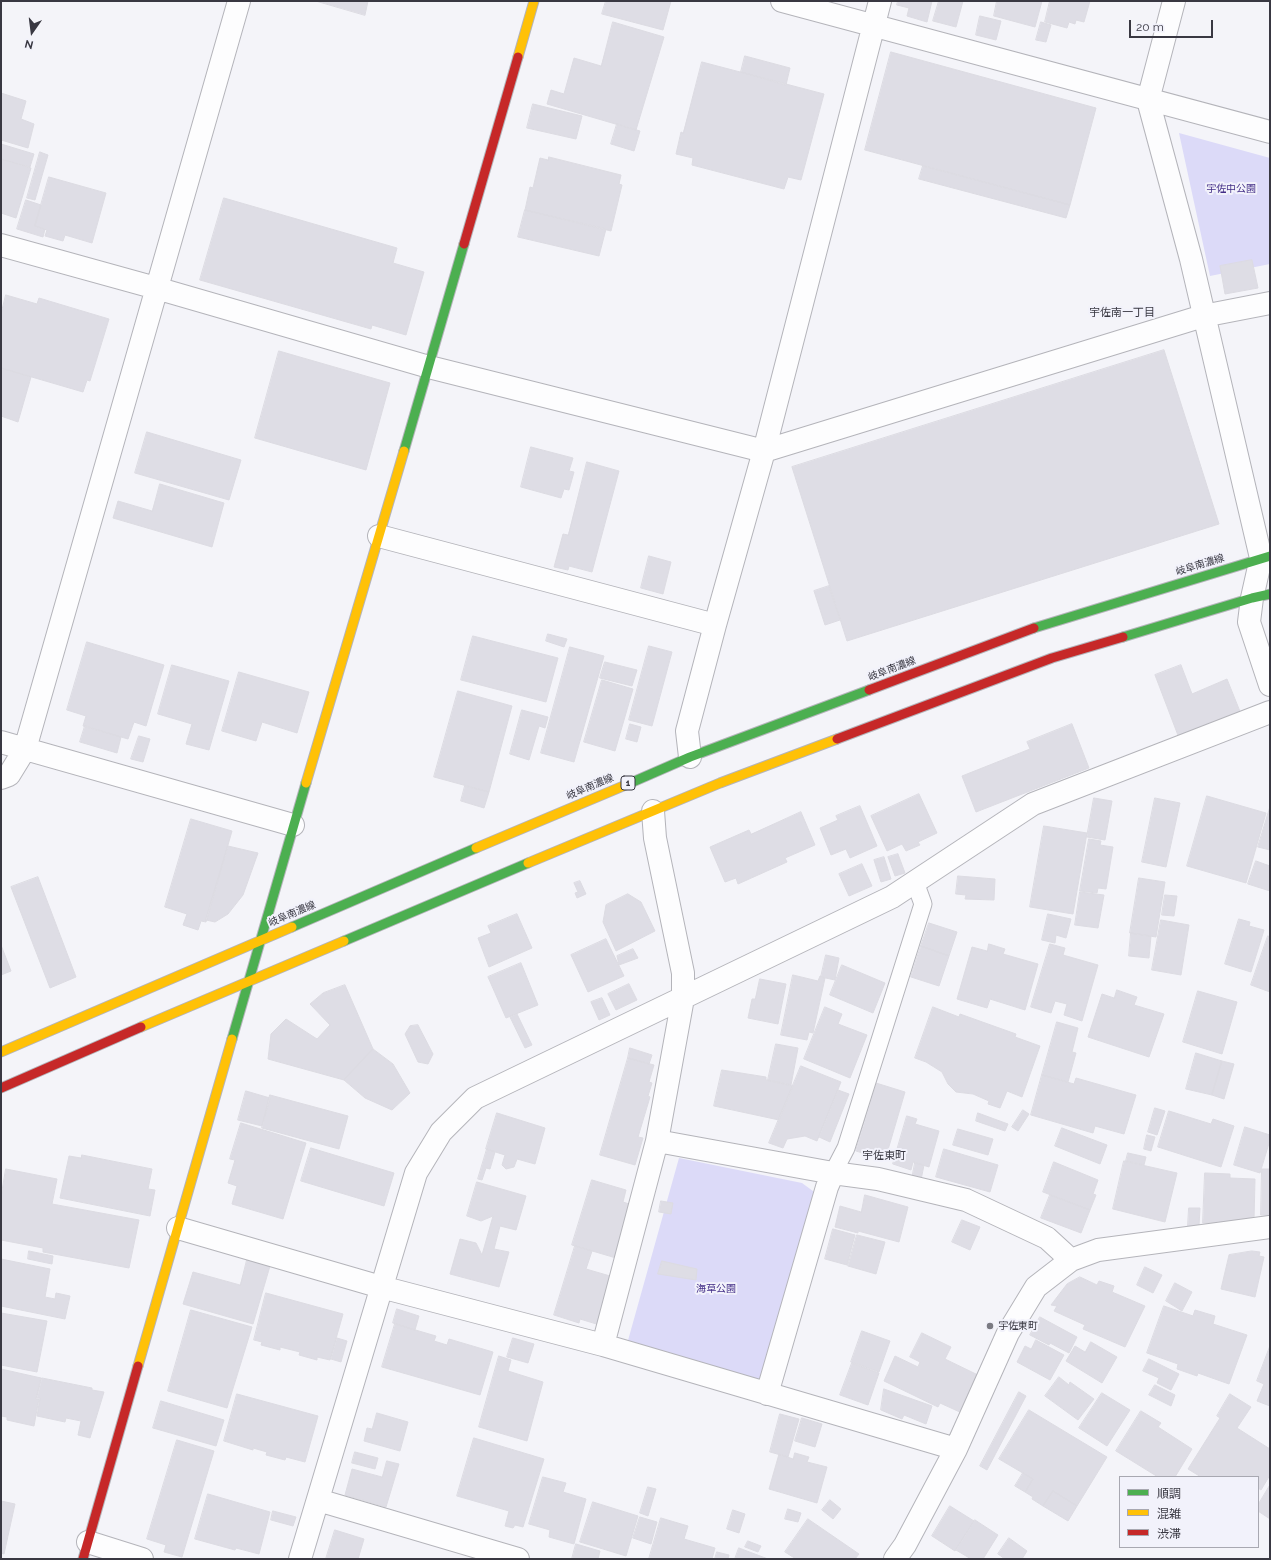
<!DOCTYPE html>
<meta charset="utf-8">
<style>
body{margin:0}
#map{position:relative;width:1271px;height:1560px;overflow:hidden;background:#f4f4f9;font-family:Raleway,"Noto Sans JP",sans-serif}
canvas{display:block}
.frame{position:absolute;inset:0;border:2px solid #393842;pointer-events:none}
.legend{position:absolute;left:1119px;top:1476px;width:140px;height:72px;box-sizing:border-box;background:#f2f2fb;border:1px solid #a8a8b1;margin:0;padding:5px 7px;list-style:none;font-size:12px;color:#393842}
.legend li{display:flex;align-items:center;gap:8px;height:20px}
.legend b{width:20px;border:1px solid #a8a8b1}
.north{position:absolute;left:12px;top:12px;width:40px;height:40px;-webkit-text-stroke:3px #f2f2fb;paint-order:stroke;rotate:194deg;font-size:11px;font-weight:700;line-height:16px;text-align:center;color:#393842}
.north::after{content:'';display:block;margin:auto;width:14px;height:18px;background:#393842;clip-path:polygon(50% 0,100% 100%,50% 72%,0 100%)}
.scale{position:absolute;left:1129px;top:20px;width:84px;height:18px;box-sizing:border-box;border:2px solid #393842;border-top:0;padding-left:5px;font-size:12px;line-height:14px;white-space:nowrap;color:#393842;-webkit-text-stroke:3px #f2f2fb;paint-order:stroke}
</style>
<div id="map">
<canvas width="1271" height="1560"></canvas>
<div class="frame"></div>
<ul class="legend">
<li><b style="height:5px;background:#4caf50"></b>順調</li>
<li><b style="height:5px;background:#ffc107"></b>混雑</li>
<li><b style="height:5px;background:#c62828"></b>渋滞</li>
</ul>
<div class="north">N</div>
<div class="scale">20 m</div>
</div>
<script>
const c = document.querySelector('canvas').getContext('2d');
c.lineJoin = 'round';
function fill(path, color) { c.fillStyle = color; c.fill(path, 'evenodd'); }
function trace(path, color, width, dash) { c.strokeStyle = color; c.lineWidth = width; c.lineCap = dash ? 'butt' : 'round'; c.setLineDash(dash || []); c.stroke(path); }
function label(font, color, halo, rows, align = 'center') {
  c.font = font + ' Raleway,"Noto Sans JP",sans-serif'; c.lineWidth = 4; c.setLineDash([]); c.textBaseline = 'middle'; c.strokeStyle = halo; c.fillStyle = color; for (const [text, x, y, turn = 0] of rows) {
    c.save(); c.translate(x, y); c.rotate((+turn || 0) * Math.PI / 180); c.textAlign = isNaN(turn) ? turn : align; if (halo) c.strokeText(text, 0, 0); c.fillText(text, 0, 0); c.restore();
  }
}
fill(new Path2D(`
 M1179 133 1270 158V264L1210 276Z
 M679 1158 802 1183 817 1194 766 1382 627 1344Z`), '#dcdaf8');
const building = new Path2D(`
 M316 1H368L365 15Z
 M606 1H671L663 30 602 14Z
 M898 1H932L927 22 907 16 909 8 897 5Z
 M939 1H963L956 27 933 21Z
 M997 1H1042L1035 27 994 16Z
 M1050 1H1090L1084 22 1076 20 1075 24 1069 22 1067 28 1045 22Z
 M980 16 1001 21 996 40 976 35Z
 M613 22 664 37 636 130 547 104 551 90 564 94 574 58 601 66Z
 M1041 22 1051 25 1046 42 1036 40Z
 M891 52 1096 108 1070 205 865 150Z
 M745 56 790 68 786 85 741 72Z
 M702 62 824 94 801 180 788 177 784 189 692 165 693 158 676 154 681 132 683 133Z
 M1 93 26 101 21 119 34 124 28 148 1 140Z
 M533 104 582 116 576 139 527 128Z
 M617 124 640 131 634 151 611 144Z
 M1 144 34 154 30 167 1 159Z
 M40 152 48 155 35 200 27 198Z
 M549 157 621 175 619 184 622 185 611 231 525 210 530 187 533 188 540 158 548 160Z
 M1 159 31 168 16 218 1 213Z
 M923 166 1070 205 1066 218 919 179Z
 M49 177 106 193 92 243 65 235 63 241 45 236 47 230 35 226Z
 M224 198 397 248 393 263 424 272 406 335 372 325 371 329 200 280Z
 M26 200 41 205 35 226 45 229 43 237 17 229Z
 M525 210 606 229 599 256 518 237Z
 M1252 260 1258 288 1225 294 1220 266Z
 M6 295 37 304 39 298 109 319 90 381 87 380 83 392 1 368V314Z
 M1164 350 1219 524 847 641 792 467Z
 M279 351 390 383 366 470 255 438Z
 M1 368 31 377 18 422 1 416Z
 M147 432 241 460 229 500 135 473Z
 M531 447 573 458 569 471 574 472 569 490 564 489 561 498 521 487Z
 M587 462 619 471 592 572 569 566 568 570 554 567 563 534 568 535Z
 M160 484 224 503 212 547 113 518 118 501 152 511Z
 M649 556 671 562 663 594 641 588Z
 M829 586 840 620 825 625 814 591Z
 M548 634 567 639 564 647 546 641Z
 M473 636 558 658 546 702 461 680Z
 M87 642 164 665 146 726 134 722 128 739 83 726 86 716 67 710Z
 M649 646 672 652 652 726 629 720Z
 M570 647 604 656 574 762 541 753Z
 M605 662 637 670 632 686 600 678Z
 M172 665 229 681 209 750 186 744 192 724 158 714Z
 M1181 665 1192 694 1227 679 1241 714 1179 738 1155 675Z
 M239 672 309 692 297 733 262 722 256 741 222 731Z
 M602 680 633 689 615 751 584 742Z
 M458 691 512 706 489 792 434 777Z
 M522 710 548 717 545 728 539 726 529 760 510 754Z
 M630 724 641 727 637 742 626 739Z
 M1072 724 1089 768 976 812 962 776 1030 749 1027 742Z
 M85 726 121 737 117 753 80 742Z
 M139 736 150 739 143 762 131 759Z
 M465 786 489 792 484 808 461 801Z
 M919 794 937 833 918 842 920 845 906 851 902 844 887 851 871 816Z
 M1207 796 1266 813 1246 883 1187 866Z
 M1094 798 1112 801 1105 840 1087 837Z
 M1155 798 1180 803 1166 867 1142 862Z
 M860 806 877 846 850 858 846 849 831 855 820 828 838 820 836 816Z
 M1270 807V850L1258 847Z
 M801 812 815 845 785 858 787 862 738 884 736 878 725 882 710 847 749 830 751 834Z
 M191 819 232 831 206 922 201 921 198 930 183 925 187 914 165 907Z
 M1044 826 1087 833 1073 914 1030 907Z
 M1089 839 1101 841 1100 845 1113 847 1106 889 1098 888 1097 893 1080 891Z
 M228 846 258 853 243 895 228 914 215 922 206 920Z
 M898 854 905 873 895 876 888 857Z
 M884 857 891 879 881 882 874 860Z
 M1256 861 1270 866V891L1248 884Z
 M862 864 872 886 849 896 839 874Z
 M958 876 995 879 994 900 965 899 966 895 956 894Z
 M38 877 76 977 50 988 11 887Z
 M1139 878 1165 882 1156 937 1130 933Z
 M580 881 586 894 577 898 575 893 578 892 574 883Z
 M1080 892 1104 895 1098 928 1075 925Z
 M628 894 641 902 655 931 616 951 603 922 606 905Z
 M1165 895 1177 896 1174 916 1162 915Z
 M517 914 532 948 489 967 478 938 491 933 488 926Z
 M1048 914 1071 919 1066 938 1056 935 1055 943 1042 940Z
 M1239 919 1250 922 1249 926 1264 930 1251 972 1225 964Z
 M1161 920 1189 925 1181 975 1152 970Z
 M929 923 957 932 949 956 921 946Z
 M1131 933 1151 936 1149 958 1129 956Z
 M1268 936 1270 937V992L1251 985Z
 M606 939 624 976 588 992 571 955Z
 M989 944 1005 949 1003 954 1038 964 1025 1010 990 999 987 1008 957 999 972 947 987 951Z
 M1050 944 1065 948 1063 955 1098 965 1082 1021 1064 1015 1067 1004 1055 1001 1051 1013 1031 1007Z
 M1 945 11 971 1 975Z
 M921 946 949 956 939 986 911 977Z
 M633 949 638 958 619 965 617 956Z
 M826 955 839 958 835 980 821 977Z
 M521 963 538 1005 506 1018 488 977Z
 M842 965 885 983 873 1013 830 995Z
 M793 975 818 981 820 976 825 978 813 1033 809 1032 807 1040 781 1035Z
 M760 979 786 984 778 1024 748 1018 752 999H755Z
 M629 984 637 1000 616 1010 608 994Z
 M345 985 373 1049 344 1080 268 1059 271 1034 286 1019 317 1039 330 1025 310 1004 323 993Z
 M1117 990 1137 997 1134 1005 1164 1014 1149 1057 1088 1037 1102 994 1114 998Z
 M1198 991 1237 1002 1222 1054 1183 1042Z
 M602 998 610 1015 599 1020 591 1002Z
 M825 1007 842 1014 838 1024 867 1035 850 1078 804 1059Z
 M933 1007 959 1017 960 1014 1016 1034 1015 1037 1040 1046 1022 1097 1007 1091 1000 1108 988 1104 989 1101 973 1094 956 1092 948 1084 942 1072 926 1062 915 1058Z
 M517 1014 532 1045 525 1048 510 1017Z
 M1057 1022 1078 1028 1072 1052 1076 1053 1068 1082 1042 1075Z
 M418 1025 433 1054 428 1064 418 1062 405 1034 410 1026Z
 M776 1044 798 1048 791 1085 768 1080Z
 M630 1048 652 1055 649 1064 628 1058Z
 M373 1049 393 1064 410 1093 392 1110 365 1098 344 1080Z
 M1196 1053 1222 1061 1212 1095 1186 1089Z
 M628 1058 654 1065 649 1082 652 1083 648 1096 650 1097 638 1137 643 1138 635 1165 600 1155Z
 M1222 1061 1234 1064 1224 1099 1212 1095Z
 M801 1066 841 1082 817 1141 805 1136 787 1139 783 1148 769 1143Z
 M722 1070 766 1077V1080L793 1086 779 1120 714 1106Z
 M1042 1075 1074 1084 1076 1078 1136 1095 1124 1134 1095 1126 1093 1133 1031 1115Z
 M876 1083 905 1092 885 1160 856 1151Z
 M838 1090 849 1094 830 1142 819 1137Z
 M246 1091 270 1098 262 1126 238 1120Z
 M270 1095 348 1116 339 1149 262 1128Z
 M1155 1108 1165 1111 1157 1135 1148 1132Z
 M1023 1110 1029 1114 1018 1131 1012 1127Z
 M1169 1111 1211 1124 1213 1119 1234 1126 1221 1167 1158 1147Z
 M497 1113 545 1128 535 1164 517 1159 514 1167 506 1169 502 1165 505 1155 486 1149Z
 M978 1113 1008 1124 1005 1131 976 1121Z
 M907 1116 917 1119 915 1124 939 1131 929 1167 913 1162 911 1170 893 1164Z
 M241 1123 306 1143 283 1219 232 1204 237 1186 228 1183 235 1160 230 1159Z
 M1245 1127 1270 1135V1140L1260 1173 1234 1165Z
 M1062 1128 1107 1145 1100 1164 1055 1146Z
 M958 1129 993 1139 988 1155 953 1145Z
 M1147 1135 1155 1137 1151 1151 1144 1149Z
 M311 1148 394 1173 384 1206 301 1181Z
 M487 1149 495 1152 490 1169 486 1168 482 1180 478 1179Z
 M944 1149 998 1165 990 1192 936 1177Z
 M1128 1153 1146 1157 1144 1165 1126 1161Z
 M82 1155 152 1169 148 1189 155 1190 150 1216 60 1198 69 1156 81 1158Z
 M1124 1161 1177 1173 1165 1222 1113 1209Z
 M1054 1162 1098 1180 1093 1194 1096 1195 1090 1210 1043 1192Z
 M915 1163 924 1165 921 1180 912 1179Z
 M6 1169 57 1179 52 1204 139 1220 129 1268 43 1252V1248L1 1240V1197Z
 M1262 1169H1270V1215H1261Z
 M1205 1173 1230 1174V1178L1255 1179 1254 1221 1244 1224 1203 1223Z
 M592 1180 626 1190 623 1202 629 1204 616 1258 572 1245Z
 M477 1182 526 1196 516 1230 500 1226 494 1249 509 1252 499 1287 450 1274 460 1239 476 1243 482 1255 493 1216 481 1221 467 1216Z
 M865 1195 908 1207 899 1242 858 1231V1233L835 1227 840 1206 861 1212Z
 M1050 1195 1090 1210 1081 1233 1041 1218Z
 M661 1201 673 1203 671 1214 659 1212Z
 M1189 1208H1200L1199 1226H1188Z
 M962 1220 980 1227 970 1250 952 1242Z
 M833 1229 855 1235 847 1265 825 1259Z
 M857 1235 885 1242 876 1274 848 1266Z
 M575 1246 592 1251 586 1269 617 1278 603 1326 580 1319 579 1323 554 1315Z
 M29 1251 53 1256 52 1264 28 1259Z
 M1252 1251 1260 1252 1259 1256 1264 1257 1255 1297 1221 1289 1229 1255Z
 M1 1259 50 1269 45 1297 55 1299 56 1293 70 1296 65 1319 1 1306Z
 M247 1260 270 1266 253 1324 183 1304 193 1272 240 1285Z
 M662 1261 697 1269 696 1280 658 1274Z
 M1145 1267 1162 1275 1153 1293 1137 1285Z
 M1080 1277 1097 1285 1099 1281 1114 1286 1112 1292 1145 1306 1125 1347 1083 1329 1085 1325 1054 1311 1057 1306 1051 1305 1067 1284Z
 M1175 1283 1192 1292 1182 1311 1166 1301Z
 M266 1293 343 1314 330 1360 317 1357V1360L299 1355 300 1352 280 1347V1350L261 1345 262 1342 254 1340Z
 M1164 1306 1193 1316 1195 1310 1215 1316 1213 1324 1247 1335 1229 1384 1198 1373 1197 1376 1177 1369 1178 1364 1147 1353Z
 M397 1309 419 1316 415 1330 393 1323Z
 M191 1310 252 1327 227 1408 168 1391Z
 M1 1313 47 1321 37 1372 1 1365Z
 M1040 1317 1077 1337 1069 1353 1050 1343 1049 1345 1030 1335Z
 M395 1324 436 1336 434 1341 447 1345 449 1339 493 1352 480 1395 382 1367Z
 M862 1331 890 1341 879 1372 851 1362Z
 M922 1333 951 1347 945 1359 980 1376 962 1413 940 1403 938 1407 884 1381 895 1356 918 1367 920 1362 910 1357Z
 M337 1338 347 1341 341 1362 331 1359Z
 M513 1338 534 1344 528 1363 507 1357Z
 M1036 1340 1064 1355 1050 1380 1017 1362 1025 1346 1031 1349Z
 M1091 1342 1117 1357 1102 1383 1066 1361 1075 1346 1085 1352Z
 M1270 1346V1406L1257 1401 1264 1384 1257 1381Z
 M499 1356 511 1360 508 1371 543 1382 527 1441 479 1427Z
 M1149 1359 1179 1374 1171 1390 1157 1383 1159 1378 1143 1371Z
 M852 1363 879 1373 868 1405 840 1395Z
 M1 1369 41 1378 36 1399H39L34 1426 7 1420V1417L1 1416Z
 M1059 1377 1069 1385 1070 1382 1094 1399 1078 1420 1045 1396Z
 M42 1378 92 1388V1390L104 1392 90 1438 78 1435 81 1421 66 1418 65 1422 37 1416 40 1398H37Z
 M1155 1385 1175 1395 1171 1406 1149 1395Z
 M884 1389 932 1406 926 1424 904 1415 902 1419 881 1410Z
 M1019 1392 1026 1396 987 1470 980 1466Z
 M1102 1393 1130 1410 1107 1446 1079 1428Z
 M237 1394 318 1416 305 1462 286 1457 285 1460 266 1455 267 1452 253 1448V1450L224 1441Z
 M1230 1394 1251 1407 1237 1428 1270 1449V1475L1261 1490 1258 1488V1477H1201L1188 1469 1220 1418 1217 1416Z
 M161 1401 224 1420 216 1446 153 1428Z
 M1029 1410 1107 1457 1077 1506 1053 1491 1043 1506 1032 1499 1033 1497 1025 1492 1033 1479 999 1459Z
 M1141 1411 1161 1423 1158 1427 1192 1449 1175 1477H1158L1116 1451Z
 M377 1413 408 1422 400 1451 364 1441 367 1428 372 1429Z
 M780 1414 799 1419 788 1457 770 1452Z
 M802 1418 822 1424 815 1447 795 1441Z
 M474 1438 544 1459 523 1527 515 1525 513 1528 505 1526 509 1511 457 1496Z
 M177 1440 214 1451 182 1557 164 1552 166 1545 147 1539Z
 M355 1452 378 1458 375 1469 352 1463Z
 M795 1453 809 1457 807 1462 827 1467 817 1503 769 1489 779 1454 793 1459Z
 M387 1461 399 1464 386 1507 345 1495 352 1469 382 1477Z
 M1023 1473 1033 1479 1025 1492 1015 1486Z
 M543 1477 566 1483 563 1492 586 1499 574 1544 549 1537 550 1530 529 1524Z
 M1270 1485V1519L1258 1511V1505Z
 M648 1487 656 1489 648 1516 640 1513Z
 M1053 1491 1077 1506 1068 1521 1043 1506Z
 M208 1494 270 1512 259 1554 236 1548 235 1550 195 1539Z
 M830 1500 841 1509 833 1519 822 1510Z
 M1 1501 15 1504 4 1554 1 1553Z
 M593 1502 638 1516 626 1556 580 1542Z
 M950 1506 974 1521 955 1551 932 1536Z
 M788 1509 801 1513 798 1522 785 1519Z
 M733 1510 745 1514 739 1533 727 1529Z
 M273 1511 296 1517 293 1526 271 1520Z
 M640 1517 657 1522 651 1544 633 1538Z
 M661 1518 688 1526 684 1539 715 1548 712 1559H649Z
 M808 1519 859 1554 855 1559H796L785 1552Z
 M975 1520 998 1535 983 1559H971L956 1550Z
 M335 1530 364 1539 358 1559H326Z
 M1009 1538 1027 1551 1022 1559H1005L998 1554Z
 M748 1541 761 1546 758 1552 745 1547Z
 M576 1544 600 1551 598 1559H572Z
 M739 1548 768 1559H735Z
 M717 1552 729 1555 728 1559H715Z`);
fill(building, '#dedde5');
trace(building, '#dcdbe2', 1);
const lane = new Path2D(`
 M833 1173 846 1148 923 904 915 882`);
const street = new Path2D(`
 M782 1 1270 132
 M1174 1 1148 100 1191 259 1261 558 1252 598 1249 622 1270 685
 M1 245 156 288 429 367 764 451 1203 316 1270 303
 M379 536 715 625
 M1 742 293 825
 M690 757 687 731 715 625 764 451 880 1
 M1 778 9 775 25 749 239 1
 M657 1141 833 1173 878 1179 966 1200 1047 1238 1071 1260
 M178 1228 381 1287 603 1345 956 1449
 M603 1345 657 1141 683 998V973L655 838 653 811
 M767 1394 827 1187 833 1173
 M318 1500 518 1559
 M88 1542 142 1559
 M300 1559 416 1173 441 1132 475 1098 892 897 1033 804 1270 712
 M895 1559 905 1545 956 1449 1008 1333 1036 1287 1071 1260 1098 1250 1270 1227`);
const fast = new Path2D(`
 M404 451 464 244
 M1034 628 1270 556
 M1123 637 1252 598 1270 594
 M628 784 690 757 869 690
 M292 927 476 848
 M344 941 528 863
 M232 1039 306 783`);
const slow = new Path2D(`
 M518 57 534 1
 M306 783 404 451
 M476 848 628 784
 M528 863 720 783 837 739
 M141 1027 344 941
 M1 1052 292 927
 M138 1366 232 1039`);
const jam = new Path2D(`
 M464 244 518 57
 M869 690 1034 628
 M837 739 1052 658 1123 637
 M1 1088 141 1027
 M83 1559 138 1366`);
trace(lane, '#b4b4ba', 19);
trace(street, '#b4b4ba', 24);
trace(fast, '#b4b4ba', 11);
trace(slow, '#b4b4ba', 11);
trace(jam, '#b4b4ba', 11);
trace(lane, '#fdfdfe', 17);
trace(street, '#fdfdfe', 22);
trace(fast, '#4caf50', 9);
trace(slow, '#ffc107', 9);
trace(jam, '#c62828', 9);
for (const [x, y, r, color] of [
 [990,1326,4,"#7a7a82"]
]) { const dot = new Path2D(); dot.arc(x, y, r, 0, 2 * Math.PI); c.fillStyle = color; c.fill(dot); trace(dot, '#f2f2fb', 1.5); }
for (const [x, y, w] of [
 [628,783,14]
]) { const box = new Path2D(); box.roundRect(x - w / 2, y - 7, w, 14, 3); c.fillStyle = '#f2f2fb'; c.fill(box); trace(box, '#393842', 1); }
label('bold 9px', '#393842', null, [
 ["1",628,783]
]);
label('10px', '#422d87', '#f2f2fb', [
 ["宇佐中公園",1231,189],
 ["海草公園",716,1289]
]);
label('10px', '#393842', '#f2f2fb', [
 ["岐阜南濃線",1200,565,-17],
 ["岐阜南濃線",892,669,-21],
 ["岐阜南濃線",590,787,-23],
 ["岐阜南濃線",292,914,-23]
]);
label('10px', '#393842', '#f2f2fb', [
 ["宇佐東町",998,1326]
], 'left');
label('11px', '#393842', '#f2f2fb', [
 ["宇佐南一丁目",1122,313],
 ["宇佐東町",884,1156]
]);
</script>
